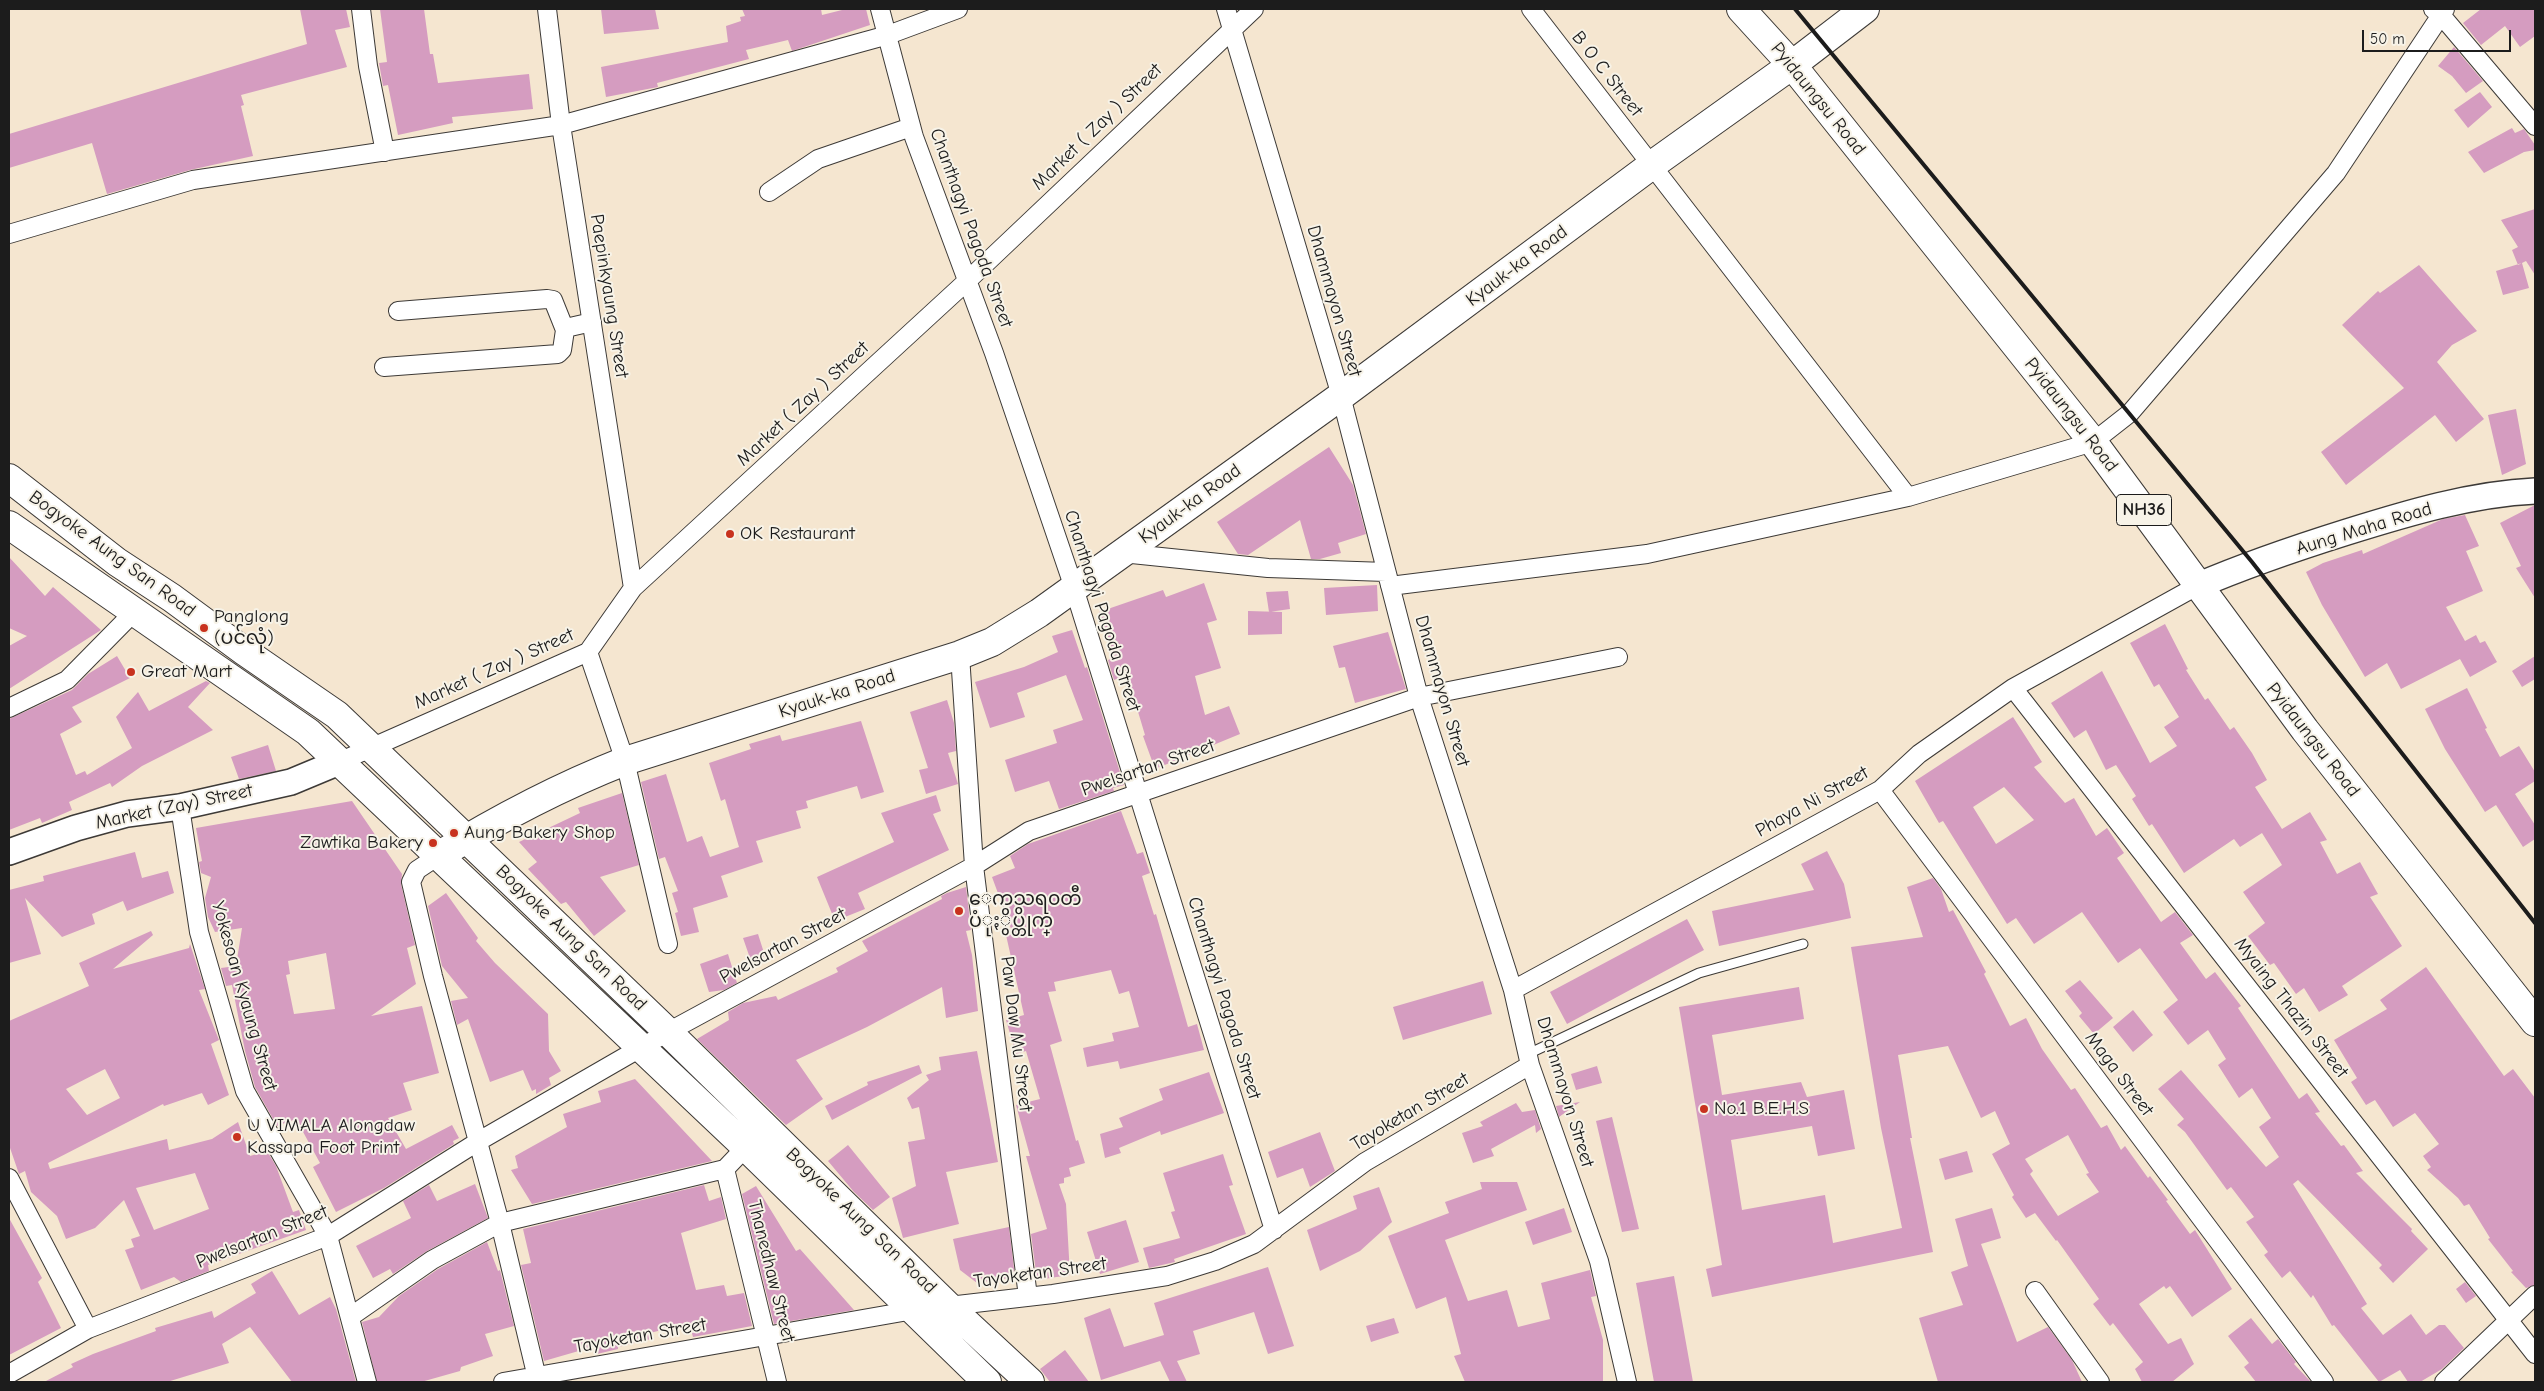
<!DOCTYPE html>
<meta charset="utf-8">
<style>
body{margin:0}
#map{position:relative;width:2544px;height:1391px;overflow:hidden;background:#f5e6d0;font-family:"Comic Neue",sans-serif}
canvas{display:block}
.frame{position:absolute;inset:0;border:10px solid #1c1c1c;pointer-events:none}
.scale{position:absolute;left:2362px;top:30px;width:149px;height:22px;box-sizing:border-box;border:2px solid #1c1c1c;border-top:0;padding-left:6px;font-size:15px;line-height:18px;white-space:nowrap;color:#1c1c1c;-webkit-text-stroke:4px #f7f3e8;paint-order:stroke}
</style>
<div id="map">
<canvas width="2544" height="1391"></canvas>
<div class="frame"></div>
<div class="scale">50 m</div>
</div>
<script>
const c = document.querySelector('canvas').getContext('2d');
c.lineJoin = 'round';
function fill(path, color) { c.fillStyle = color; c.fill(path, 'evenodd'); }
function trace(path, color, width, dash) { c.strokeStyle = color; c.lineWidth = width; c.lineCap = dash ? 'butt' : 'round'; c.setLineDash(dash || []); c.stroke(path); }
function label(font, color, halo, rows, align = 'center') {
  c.font = font + ' "Comic Neue","Noto Sans Myanmar",sans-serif'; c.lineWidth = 4; c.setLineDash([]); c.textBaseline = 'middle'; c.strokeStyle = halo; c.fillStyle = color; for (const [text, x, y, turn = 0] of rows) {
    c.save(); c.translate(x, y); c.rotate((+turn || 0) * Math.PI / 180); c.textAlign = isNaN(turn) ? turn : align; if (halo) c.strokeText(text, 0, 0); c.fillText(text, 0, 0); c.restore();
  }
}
fill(new Path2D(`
 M300 9H346L350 27 335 30 347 67 241 95 244 105 241 106 253 156 190 170 107 194 92 143 9 168V134L307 44Z
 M380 9H424L430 54H433L438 83 529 74 533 109 452 117 453 123 398 135 388 85 383 86 379 63 387 62Z
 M601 9H655L659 29 604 34Z
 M742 9H821L822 15 846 9H866L870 25 792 51 788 40 746 50 749 59 657 83 658 87 606 97 601 67 728 42 726 26 741 21 740 17 745 16Z
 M2481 9H2535V36L2520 47 2505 26 2481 45 2463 23Z
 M2454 47 2483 81 2466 93 2452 76 2438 66Z
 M2480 92 2492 107 2468 128 2454 110Z
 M2512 128 2515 133 2524 129 2535 145V150L2524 152 2484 173 2468 152Z
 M2535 209V275L2526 261 2518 265 2512 250 2518 247 2501 220Z
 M2522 263 2529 288 2503 295 2496 271Z
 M2419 265 2477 331 2452 345 2437 362 2484 419 2456 442 2435 415 2346 485 2321 452 2404 388 2342 325 2378 291 2380 293Z
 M2516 409 2526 464 2502 475 2488 415Z
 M1329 447 1353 485 1366 534 1338 543 1341 553 1320 559H1311L1300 520 1248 555 1238 554 1217 522Z
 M2535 505V598L2516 568 2521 566 2500 523Z
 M2465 515 2479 546 2466 551 2483 591 2446 607 2465 641 2476 635 2480 643 2485 641 2497 662 2470 677 2460 659 2401 689 2387 663 2365 677 2322 605 2306 572 2323 563 2362 550 2363 554 2443 519Z
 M9 557 45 596 53 587 101 630 9 689V646L27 636 9 628Z
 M1204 583 1217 620 1207 623 1221 668 1195 676 1205 715 1229 706 1240 734 1155 769 1143 736 1145 735 1127 675 1114 680 1108 660 1115 657 1099 612 1163 590 1166 597Z
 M1377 585 1378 611 1326 615 1324 588Z
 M1288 591 1290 609 1269 612 1266 592Z
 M1248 611 1282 612V634L1248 635Z
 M2165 624 2188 669 2186 670 2205 700 2208 698 2230 730 2234 727 2252 753 2267 780 2255 787 2282 829 2310 812 2327 840 2320 842 2337 874 2360 862 2378 894 2370 897 2402 946 2342 986 2348 995 2319 1012 2304 988 2296 994 2274 963 2270 965 2248 936 2265 923 2243 892 2282 865 2262 833 2240 847 2234 839 2184 873 2152 824 2149 826 2132 799 2136 796 2116 765 2106 770 2086 730 2074 738 2051 703 2102 671 2150 763 2177 746 2164 727 2179 717 2159 684 2154 687 2130 643Z
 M1072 630 1085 668 1087 667 1124 785 1113 788 1114 791 1059 809 1049 781 1015 792 1005 760 1057 743 1053 730 1083 720 1066 675 1017 693 1025 717 990 728 975 682 1024 667 1058 652 1052 636Z
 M1388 632 1406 689 1355 703 1345 667 1339 668 1333 646Z
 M117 656 130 678 72 707 82 722 60 734 76 775 85 771 87 775 132 748 116 717 138 692 149 711 206 681 210 683 188 707 213 730 142 766 112 787 110 783 69 802 72 810 42 823 40 818 9 830V719L72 690 88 674Z
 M2535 656V679L2522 687 2512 671Z
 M2467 688 2487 728 2485 729 2500 757 2519 746 2535 772V781L2515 794 2535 825V839L2523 847 2496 805 2485 812 2445 749 2425 709Z
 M947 700 954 723 956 751 948 753 958 784 926 794 919 770 928 768 910 712Z
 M2013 717 2042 762 2034 767 2065 803 2074 798 2096 836 2107 828 2124 853 2117 858 2161 922 2175 912 2193 935 2180 943 2206 979 2215 972 2241 1006 2238 1008 2299 1099 2307 1093 2320 1112 2315 1113 2341 1146 2344 1145 2363 1171 2356 1173 2412 1229 2411 1231 2428 1249 2393 1283 2379 1268 2382 1265 2298 1180 2293 1184 2367 1304 2361 1308 2383 1335 2411 1314 2426 1335 2439 1325H2445L2464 1348 2442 1369 2420 1382H2408L2400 1370 2379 1382 2334 1325 2332 1326 2313 1295 2311 1298 2290 1271 2282 1278 2264 1255 2268 1252 2246 1222 2254 1217 2231 1187 2227 1190 2185 1132 2177 1125 2184 1119 2158 1089 2181 1070 2266 1167 2279 1157 2259 1127 2271 1118 2252 1088 2239 1098 2218 1065 2226 1059 2208 1030 2188 1045 2163 1012 2178 1000 2140 948 2118 963 2082 912 2034 944 2016 918 2007 924 1943 821 1939 823 1915 781ZM2004 787 2034 820 1996 844 1973 807Z
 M861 721 884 792 861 799 857 786 806 801 808 808 796 811 801 828 756 841 763 862 721 876 728 897 693 908 699 932 681 936 675 913 678 912 672 893 678 891 665 857 659 859 641 782 666 774 687 842 702 836 710 857 739 847 725 799 721 801 709 763 751 749 749 744 780 735 782 741Z
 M268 745 276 771 239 779 231 757Z
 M622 793 639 865 600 877 626 911 594 936 566 902 561 904 528 869 537 862 519 842 580 813 578 808Z
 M936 795 941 811 933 814 949 850 858 893 865 909 835 921 817 877 894 842 881 813Z
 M352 801 402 874 401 884 415 945 407 948 416 984 371 1016 422 1006 439 1073 403 1083 412 1110 388 1118 406 1149 452 1125 459 1138 453 1141 454 1144 384 1188 336 1212 313 1167 320 1163 296 1119 277 1126 255 1087 245 1051 232 985 226 986 221 968 236 966 242 928 215 932 208 917 205 898 211 877 201 873 199 862 202 861 196 828ZM326 953 335 1009 294 1014 286 975 290 974 288 961Z
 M1121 811 1137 854 1143 852 1150 873 1142 876 1154 915 1156 914 1188 1027 1197 1024 1204 1050 1120 1069 1118 1061 1087 1067 1083 1048 1114 1041 1112 1033 1139 1027 1129 991 1119 994 1111 970 1054 982 1056 991 1048 992 1062 1041 1050 1045 1076 1141 1078 1140 1085 1163 1069 1168 1071 1176 1064 1178V1183L1059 1184 1066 1204 1070 1275 1037 1280 1031 1234 1047 1229 1026 1156H1030L1016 1105 1040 1099 1026 1051 1016 1054 1006 1020 1024 1015 1006 935 1013 934 992 877 1015 868 1010 856 1028 844Z
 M1827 851 1844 884 1851 918 1719 946 1712 911 1814 890 1801 864Z
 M135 852 142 878 168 871 174 893 127 911 123 901 92 914 95 924 62 937 25 898 41 954 9 963V890L44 881 43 876Z
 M1933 878 1941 889 1949 912 1953 910 1986 972 1984 974 2010 1026 2026 1018 2042 1049 2071 1090 2075 1088 2101 1128 2107 1125 2121 1150 2125 1146 2148 1178 2150 1176 2168 1200 2166 1201 2190 1234 2195 1230 2232 1289 2192 1317 2170 1286 2166 1289 2164 1286 2139 1304 2168 1344 2181 1338 2194 1364 2172 1382H2142L2135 1369 2143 1362 2113 1323 2110 1326 2093 1304 2099 1299 2057 1240 2056 1241 2035 1213 2026 1218 2012 1197 2014 1195 1992 1154 2010 1144 1995 1111 1981 1118 1948 1046 1898 1055 1912 1138H1910L1933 1252 1712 1297 1706 1269 1722 1265 1679 1007 1799 987 1804 1019 1712 1035 1722 1095 1801 1082 1807 1097 1844 1090 1855 1149 1818 1156 1812 1126 1731 1140 1742 1210 1825 1195 1833 1243 1902 1228 1881 1128 1851 947 1923 937 1907 887ZM2068 1135 2089 1173 2086 1174 2099 1192 2058 1216 2030 1174 2033 1171 2025 1159Z
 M966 887 971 930 966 931 972 955 978 1011 946 1018 942 987 867 1027 796 1060 823 1099 786 1125 697 1039 729 1020 728 1012 743 1003 776 996 778 1000 838 972 836 968 868 951 862 941 942 899 941 896 947 893Z
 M446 893 478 938 476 941 495 963 548 1014 549 1051 561 1071 549 1078 551 1085 536 1094V1089L532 1091 523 1070 490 1082 468 1019 457 1025 451 1001 468 998 442 966 428 906Z
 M1687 919 1704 950 1567 1024 1550 992Z
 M151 931 153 935 113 969 189 948 190 944 205 989 199 990 219 1040 211 1044 229 1095 208 1105 202 1093 164 1106 163 1104 48 1163 50 1169 167 1139 169 1150 212 1139 238 1122 250 1156 267 1151 276 1166 293 1212 299 1210 306 1230 208 1265 209 1271 181 1282 174 1277 141 1290 125 1250 134 1247 131 1239 140 1236 124 1200 95 1228 66 1239 57 1216 31 1192 25 1171 19 1174 9 1145V1021L89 986 79 963ZM105 1069 120 1098 87 1115 66 1089ZM195 1173 209 1209 154 1230 136 1188Z
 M758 934 765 956 751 961 743 938Z
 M728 954 737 983 724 990 709 992 700 964Z
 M2426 967 2504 1076 2513 1069 2535 1098V1285L2526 1288 2511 1272 2513 1271 2488 1239 2490 1238 2469 1204 2464 1206 2458 1198 2427 1170 2431 1167 2423 1156 2439 1144 2415 1113 2393 1127 2375 1100 2366 1105 2351 1082 2357 1078 2334 1040 2387 1009 2380 1000Z
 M2080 980 2113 1018 2094 1034 2079 1016 2082 1013 2065 991Z
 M1483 981 1492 1014 1403 1040 1393 1007Z
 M2133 1010 2153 1035 2133 1052 2113 1027Z
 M977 1051 998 1162 946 1172 959 1224 903 1238 892 1198 916 1186 908 1142 925 1139 919 1107 912 1109 907 1098 929 1080 926 1075 941 1070 939 1057Z
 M919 1065 922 1073 832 1120 825 1106 868 1085 867 1082Z
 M1597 1066 1602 1083 1576 1090 1571 1074Z
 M1209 1072 1224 1113 1161 1135 1160 1131 1119 1148 1121 1153 1105 1158 1100 1134 1123 1127 1119 1118 1163 1100 1159 1089Z
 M635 1079 712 1161 532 1204 511 1170 518 1168 515 1156 567 1127 563 1114 601 1102 598 1091Z
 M1580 1102 1559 1117 1556 1106Z
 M1516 1103 1522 1112 1535 1110 1541 1129 1536 1133 1535 1125 1491 1149 1494 1156 1473 1163 1462 1133 1483 1126 1480 1122Z
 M1612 1117 1639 1229 1622 1232 1596 1121Z
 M1320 1132 1335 1171 1310 1187 1303 1168 1277 1178 1268 1152Z
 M848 1145 890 1197 873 1210 854 1192 828 1161Z
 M1967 1151 1973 1172 1945 1180 1939 1159Z
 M1223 1154 1233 1185 1229 1186 1246 1234 1174 1259 1175 1262 1149 1268 1143 1248 1180 1238 1171 1212 1175 1211 1163 1173Z
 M1480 1182H1517L1527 1210 1445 1240 1468 1301 1507 1290 1518 1327 1550 1319 1541 1283 1590 1270 1596 1296 1591 1297 1603 1340V1382H1465L1454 1356 1461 1354 1446 1297 1416 1309 1388 1236 1449 1213 1445 1202 1482 1189Z
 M475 1184 488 1218 427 1251 393 1274 390 1269 373 1278 356 1246 411 1218 403 1201 429 1185 437 1201Z
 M704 1185 709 1201 721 1197 726 1219 681 1233 696 1290 724 1285 727 1296 744 1293 752 1326 693 1337 689 1323 650 1333 651 1339 618 1347V1349L597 1354 596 1346 544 1361 521 1265 531 1263 523 1229Z
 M756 1186 796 1251 800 1249 854 1310 774 1324 742 1194Z
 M1379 1187 1392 1222 1360 1251 1320 1271 1307 1230 1357 1209 1353 1196Z
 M1564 1208 1572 1232 1533 1245 1525 1222Z
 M1992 1208 2001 1238 1981 1244 2017 1342 2048 1327 2072 1360 2082 1382H1938L1919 1318 1963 1305 1951 1272 1968 1266 1955 1219Z
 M9 1218 42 1278 38 1282 61 1328 9 1355Z
 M1126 1220 1139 1262 1100 1274 1087 1232Z
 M1009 1227 1015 1277 977 1283 960 1270 953 1239Z
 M487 1242 498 1271 500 1270 514 1326 485 1334 493 1356 461 1367 460 1371 421 1382H377L362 1322 379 1317 399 1296 438 1269Z
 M1268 1267 1294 1346 1268 1354 1254 1312 1193 1331 1200 1354 1177 1361 1187 1382H1170L1160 1361 1101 1380 1084 1318 1110 1308 1124 1347 1164 1335 1154 1303Z
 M272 1271 299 1315 330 1297 336 1309 356 1382H292L250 1327 222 1344 229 1363 167 1382H44L73 1367 71 1364 93 1354 156 1331 155 1328 212 1311 214 1318 256 1293 251 1284Z
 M1674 1276 1693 1382H1654L1636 1283Z
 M2465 1282 2476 1296 2466 1303 2456 1289Z
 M1394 1318 1399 1333 1371 1342 1366 1326Z
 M2251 1318 2272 1344 2278 1339 2296 1362 2294 1364 2311 1382H2256L2244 1367 2249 1363 2228 1336Z
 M1065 1350 1089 1382H1050L1040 1369Z`), '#d59cc0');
const lane = new Path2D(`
 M1528 1054 1699 973 1803 944`);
const street = new Path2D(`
 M361 9 368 66 385 152
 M547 9 561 125 633 588
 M880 9 914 137 994 353 1074 588 1274 1230
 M1226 9 1341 396 1419 697 1513 990 1530 1065 1599 1261 1627 1382
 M1531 9 1908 497
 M2433 9 2441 15 2535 126
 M769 192 818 159 911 127
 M9 234 193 180 561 125 888 35 958 9
 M398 311 547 299 553 300 565 330
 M384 367 558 354 562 350 565 330 570 327 592 322
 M1122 553 1268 568 1386 572
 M1390 586 1647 554 1908 497 2093 442 2130 413 2336 173 2445 9
 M588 652 625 761 668 944
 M960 655 974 866 1028 1297
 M2013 688 2535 1354
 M9 708 67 680 133 613
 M339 762 588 652 633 588 966 282 1254 9
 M1880 790 2324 1382
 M180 807 199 932 245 1091 328 1236 367 1382
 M438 856 417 870 411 882 433 976 500 1223 538 1382
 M1513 990 1880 790 1919 754 2013 688 2197 586
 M725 1169 777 1382
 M9 1178 88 1329
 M2035 1291 2100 1382
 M350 1317 432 1260 500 1223 725 1169 746 1147
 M9 1374 88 1329 328 1236 479 1141 668 1032 974 866 1029 831 1419 697 1618 657
 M503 1382 914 1310 1053 1294 1167 1276 1215 1261 1254 1244 1365 1162 1530 1065
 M2444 1382 2535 1295`);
const secondary = new Path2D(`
 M2197 586C2246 565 2296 548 2347 532 2408 513 2471 494 2535 491
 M9 852 76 828 127 814 180 807 291 782 339 762`);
const primary = new Path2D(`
 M438 856C498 819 559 787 625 761L960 655 992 642 1039 613 1341 396 1652 165 1792 65 1865 9`);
const highway = new Path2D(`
 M1741 9 1792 65 2093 442 2305 730 2535 1022
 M9 478 117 562 172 598 244 651 337 715 668 1032 948 1306 1030 1382
 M9 525 308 732 746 1147 987 1382`);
trace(lane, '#3d3a37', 11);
trace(street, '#3d3a37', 20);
trace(secondary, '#3d3a37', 28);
trace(primary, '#3d3a37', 30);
trace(highway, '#3d3a37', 30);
trace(lane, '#fff', 9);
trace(street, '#fff', 18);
trace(secondary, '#fff', 25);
trace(primary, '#fff', 28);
trace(highway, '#fff', 28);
trace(new Path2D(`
 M1795 9 2252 562 2535 923`), '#1c1c1c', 4);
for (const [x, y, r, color] of [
 [730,534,5,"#c8321e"],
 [204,628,5,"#c8321e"],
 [131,672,5,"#c8321e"],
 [454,833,5,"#c8321e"],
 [433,843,5,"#c8321e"],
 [959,911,5,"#c8321e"],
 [1704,1109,5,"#c8321e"],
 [237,1137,5,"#c8321e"]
]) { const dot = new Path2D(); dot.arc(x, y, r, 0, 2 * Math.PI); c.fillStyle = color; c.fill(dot); trace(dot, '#f7f3e8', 2); }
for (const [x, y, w] of [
 [2144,510,55]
]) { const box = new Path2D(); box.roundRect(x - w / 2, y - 15.5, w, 31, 4); c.fillStyle = '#f7f3e8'; c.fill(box); trace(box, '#1c1c1c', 1); }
label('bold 18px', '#1c1c1c', null, [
 ["NH36",2144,510]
]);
label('19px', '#1c1c1c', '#f7f3e8', [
 ["B O C Street",1607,74,52],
 ["Pyidaungsu Road",1818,99,51],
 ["Market ( Zay ) Street",1097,127,-44],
 ["Chanthagyi Pagoda Street",971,228,70],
 ["Kyauk-ka Road",1517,266,-37],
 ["Paepinkyaung Street",609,296,81],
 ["Dhammayon Street",1334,301,74],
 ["Market ( Zay ) Street",803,404,-43],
 ["Pyidaungsu Road",2071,415,52],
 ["Kyauk-ka Road",1190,504,-36],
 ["Aung Maha Road",2364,529,-17],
 ["Bogyoke Aung San Road",112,554,36],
 ["Chanthagyi Pagoda Street",1102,611,72],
 ["Market ( Zay ) Street",494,669,-24],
 ["Dhammayon Street",1442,691,74],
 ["Kyauk-ka Road",837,694,-18],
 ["Pyidaungsu Road",2313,740,52],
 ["Pwelsartan Street",1148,768,-19],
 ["Phaya Ni Street",1812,802,-29],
 ["Market (Zay) Street",174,807,-12],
 ["Bogyoke Aung San Road",571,938,44],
 ["Pwelsartan Street",783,946,-28],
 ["Yokesoan Kyaung Street",244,996,74],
 ["Chanthagyi Pagoda Street",1224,998,73],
 ["Myaing Thazin Street",2291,1008,52],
 ["Paw Daw Mu Street",1016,1034,83],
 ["Maga Street",2119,1074,53],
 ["Dhammayon Street",1565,1092,73],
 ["Tayoketan Street",1410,1112,-31],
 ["Bogyoke Aung San Road",861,1221,44],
 ["Pwelsartan Street",262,1237,-22],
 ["Thanedhaw Street",771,1271,76],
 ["Tayoketan Street",1040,1273,-8],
 ["Tayoketan Street",640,1336,-10]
]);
label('19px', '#1c1c1c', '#f7f3e8', [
 ["OK Restaurant",740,534],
 ["Panglong",214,617],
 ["(ပင်လုံ)",214,639],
 ["Great Mart",141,672],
 ["Aung Bakery Shop",464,833],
 ["Zawtika Bakery",423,843,"right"],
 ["ေကသရ၀တီ",969,900],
 ["ပံုႏွိပ္တိုက္",969,922],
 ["No.1 B.E.H.S",1714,1109],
 ["U VIMALA Alongdaw",247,1126],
 ["Kassapa Foot Print",247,1148]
], 'left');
</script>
